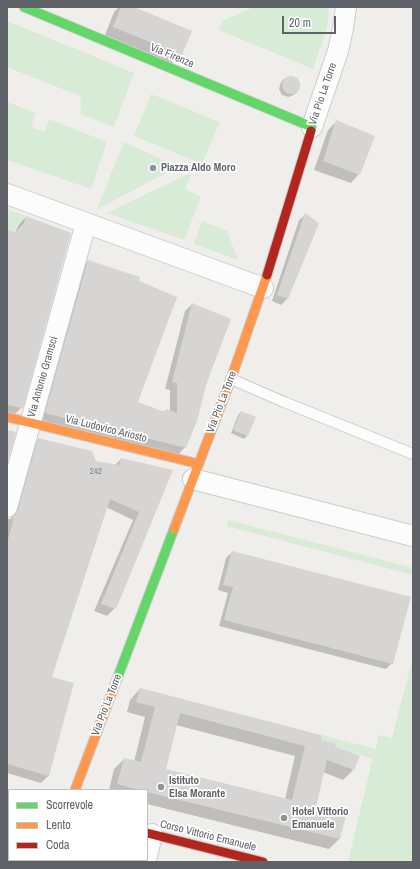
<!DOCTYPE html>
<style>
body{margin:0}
#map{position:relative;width:420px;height:869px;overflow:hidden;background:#efeeea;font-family:"Archivo Narrow",sans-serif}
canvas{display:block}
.frame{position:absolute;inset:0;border:8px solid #5f6368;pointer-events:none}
.legend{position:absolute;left:8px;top:789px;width:140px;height:72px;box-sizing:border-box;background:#fff;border:1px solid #bfc1c3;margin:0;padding:5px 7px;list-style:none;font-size:12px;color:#5f6368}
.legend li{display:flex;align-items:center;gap:8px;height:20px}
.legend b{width:20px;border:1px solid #bfc1c3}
.scale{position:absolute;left:282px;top:16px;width:54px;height:18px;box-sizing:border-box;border:2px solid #5f6368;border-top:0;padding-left:5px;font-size:12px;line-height:14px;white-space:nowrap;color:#5f6368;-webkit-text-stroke:3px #fff;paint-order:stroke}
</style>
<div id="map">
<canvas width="420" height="869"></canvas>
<div class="frame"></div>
<ul class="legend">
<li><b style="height:5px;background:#63d668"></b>Scorrevole</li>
<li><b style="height:5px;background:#ff974d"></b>Lento</li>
<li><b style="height:5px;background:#b3261e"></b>Coda</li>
</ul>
<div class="scale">20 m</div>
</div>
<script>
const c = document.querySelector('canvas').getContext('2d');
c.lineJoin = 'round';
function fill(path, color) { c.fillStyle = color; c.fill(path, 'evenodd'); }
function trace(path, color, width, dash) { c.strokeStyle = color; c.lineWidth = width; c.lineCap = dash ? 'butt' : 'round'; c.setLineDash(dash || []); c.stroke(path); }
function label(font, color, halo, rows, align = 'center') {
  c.font = font + ' "Archivo Narrow",sans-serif'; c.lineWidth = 3.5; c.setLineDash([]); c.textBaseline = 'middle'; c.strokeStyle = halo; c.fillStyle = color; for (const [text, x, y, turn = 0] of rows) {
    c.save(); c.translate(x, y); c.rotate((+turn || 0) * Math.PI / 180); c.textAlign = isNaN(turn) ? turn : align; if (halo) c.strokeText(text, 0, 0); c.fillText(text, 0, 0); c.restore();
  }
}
fill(new Path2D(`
 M254 7H328L329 14 327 28 313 69 219 30 222 21Z
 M7 21 134 73 114 127 81 114V103L80 96 7 67Z
 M151 94 220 122 202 164 134 136Z
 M7 102 36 113 31 127 44 132 49 119 107 142 91 189 7 160Z
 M124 142 178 167 97 209Z
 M188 174 191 175 185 189 201 197 184 240 107 213Z
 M7 209 26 216 20 233 7 229Z
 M202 221 227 231 238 260 194 244Z
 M228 520 413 568V575L227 526Z
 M413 657V862H348L372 761 374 759 348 752 335 747 336 744 322 740 321 735 376 749 379 735 392 738Z`), '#d8ebd6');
fill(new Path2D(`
 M119 7H131L191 32 181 55 172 63 105 35 114 12Z
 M290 76 297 78 300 84 298 91 295 94 289 97 282 95 279 89 281 82 284 79Z
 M337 121 359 174 351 183 314 170 328 130Z
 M305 215 287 299 281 305 272 301 299 220Z
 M26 217 22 407 14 415 7 413V230L15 233 19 225Z
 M88 261 136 402 163 412 166 410 170 412V390L165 389 185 311 192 304 206 382 185 447 178 455 38 421 81 268Z
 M241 412 255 418 247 436 244 439 231 433 238 415Z
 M39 439 95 462 114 466 121 459 171 471 115 608 107 616 94 611 133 520 106 507 50 677 48 776 41 783 7 773V519H11L31 446Z
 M232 552 392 663 386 669 219 626 228 593 218 590 226 558Z
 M140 689 321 741 334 748 353 770 343 780 323 772 315 808 345 815 339 839 329 849 147 804V790H109L114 769 124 759 134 762 145 717 127 712 130 700ZM176 725 295 756 285 799 165 770Z
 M30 860H103L102 862H29Z`), '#0003');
fill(new Path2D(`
 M121 7H134L192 31 182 55 113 27Z
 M282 85a9 9 0 1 1 18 0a9 9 0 1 1-18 0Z
 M336 120 375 136 360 175 323 161Z
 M305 213 319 223 288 299 277 295Z
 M26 216 71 233 23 408 7 405V229L15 232 24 223Z
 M88 260 140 277 139 281 177 297 138 402 165 412 166 409 177 413V383L172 382 192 303 231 319 207 382 197 421 186 448 127 433 100 422 99 427 45 413Z
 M241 411 256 417 248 436 233 430Z
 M7 430 16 432 7 464Z
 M38 438 92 451 96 461 119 465 121 458 173 470 116 609 101 604 139 512 110 499 52 677 74 683 49 776 7 764V543L14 518H11L15 515 18 510Z
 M232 551 411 597 393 664 224 620 233 587 223 585Z
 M140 688 321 735 322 740 336 744 335 747 360 756 354 770 327 760 316 807 346 815 340 839 159 795 147 792V790H140L117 784 124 758 141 762 155 707 136 702ZM180 713 305 746 292 800 166 769Z`), '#d6d5d3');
const lane = new Path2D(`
 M231 379 284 402 413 454`);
const street = new Path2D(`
 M312 127 338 51 343 28 346 7
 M7 194 263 288
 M193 479 413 536
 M7 507 86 223
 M147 856 152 834`);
const fast = new Path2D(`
 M24 7 312 127 311 131
 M117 679 174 529
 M7 797 9 798`);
const slow = new Path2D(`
 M7 417 199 464
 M174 529 231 379 267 275
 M75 790 117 679`);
const jam = new Path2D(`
 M267 275 311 131
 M147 833 263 862`);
trace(lane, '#cbcccc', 12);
trace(street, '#cbcccc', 22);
trace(fast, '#cacacb', 11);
trace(slow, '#cacacb', 11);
trace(jam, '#cacacb', 11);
trace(lane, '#fdfcfc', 10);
trace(street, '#fdfcfc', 20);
trace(fast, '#63d668', 9);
trace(slow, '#ff974d', 9);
trace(jam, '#b3261e', 9);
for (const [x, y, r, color] of [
 [153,168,4,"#919496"],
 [161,787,4,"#919496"],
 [284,818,4,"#919496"]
]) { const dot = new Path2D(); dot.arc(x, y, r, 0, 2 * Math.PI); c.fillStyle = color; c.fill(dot); trace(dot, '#fff', 1.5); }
label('9px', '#7e8184', null, [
 ["242",96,472]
]);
label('11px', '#5f6368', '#fff', [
 ["Via Firenze",172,56,23],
 ["Via Pio La Torre",323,94,-71],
 ["Via Antonio Gramsci",43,377,-74],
 ["Via Pio La Torre",222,402,-69],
 ["Via Ludovico Ariosto",106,429,14],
 ["Via Pio La Torre",107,705,-69],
 ["Corso Vittorio Emanuele",208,836,14]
]);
label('bold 11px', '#5f6368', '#fff', [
 ["Piazza Aldo Moro",161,168],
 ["Istituto",169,781],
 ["Elsa Morante",169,794],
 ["Hotel Vittorio",292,812],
 ["Emanuele",292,825]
], 'left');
</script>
